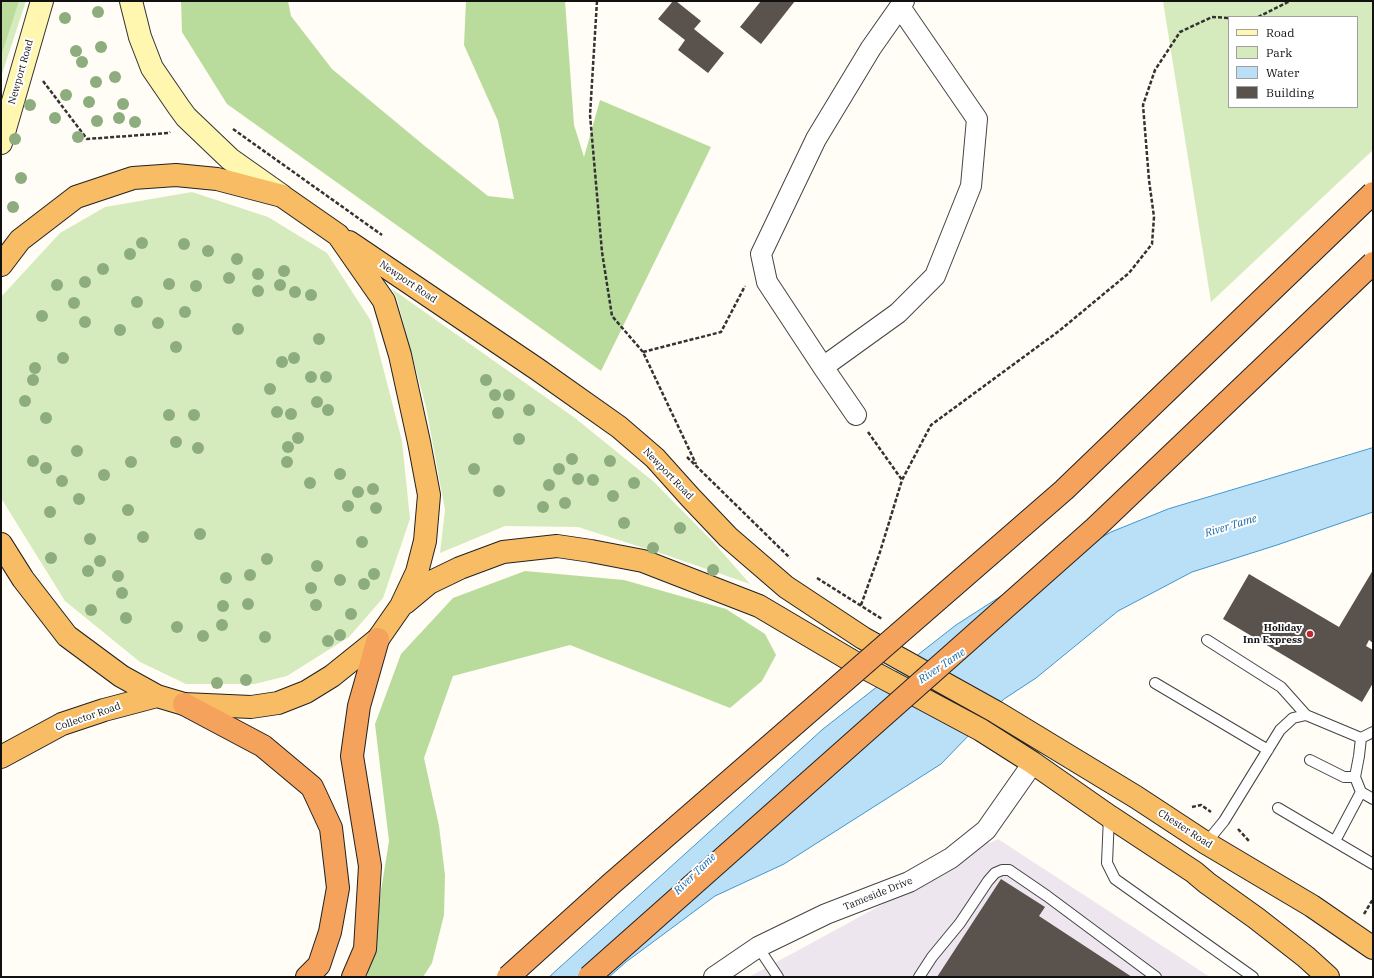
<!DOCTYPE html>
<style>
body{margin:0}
#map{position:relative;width:1374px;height:978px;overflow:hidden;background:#fffdf5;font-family:"IBM Plex Serif",serif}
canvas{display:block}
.frame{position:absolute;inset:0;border:2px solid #111;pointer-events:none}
.legend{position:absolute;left:1228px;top:16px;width:130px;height:92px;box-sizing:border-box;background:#fff;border:1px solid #a0a0a0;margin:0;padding:5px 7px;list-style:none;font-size:12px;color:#111}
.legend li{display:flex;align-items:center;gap:8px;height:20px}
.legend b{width:20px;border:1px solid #a0a0a0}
</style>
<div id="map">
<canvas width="1374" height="978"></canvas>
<div class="frame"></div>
<ul class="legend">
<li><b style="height:5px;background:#fff6b0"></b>Road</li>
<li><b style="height:11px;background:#d5ebbd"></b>Park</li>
<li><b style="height:11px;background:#b9e0f7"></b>Water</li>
<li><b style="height:11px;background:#5a524d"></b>Building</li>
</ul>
</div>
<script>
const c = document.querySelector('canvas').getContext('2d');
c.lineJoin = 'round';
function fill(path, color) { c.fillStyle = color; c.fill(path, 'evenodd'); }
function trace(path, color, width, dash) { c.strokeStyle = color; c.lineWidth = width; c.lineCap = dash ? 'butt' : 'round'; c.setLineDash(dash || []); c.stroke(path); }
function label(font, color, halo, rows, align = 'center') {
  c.font = font + ' "IBM Plex Serif",serif'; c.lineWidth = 4; c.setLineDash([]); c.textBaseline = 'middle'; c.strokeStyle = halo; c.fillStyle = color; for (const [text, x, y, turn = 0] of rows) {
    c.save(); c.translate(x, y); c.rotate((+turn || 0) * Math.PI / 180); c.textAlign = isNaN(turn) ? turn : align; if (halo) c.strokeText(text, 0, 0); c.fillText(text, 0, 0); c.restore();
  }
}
fill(new Path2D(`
 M998 839 1210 977H749L896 897 987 842 990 843Z`), '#eee6ef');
fill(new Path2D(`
 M1 1H26L1 77Z
 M1163 1H1373V150L1211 302ZM1229 17H1357V107H1229Z
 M192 192 268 217 327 253 371 321 402 441 410 519 383 598 349 637 287 676 255 684H186L140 662 65 601 1 498V297L60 233 105 207Z
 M392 289 575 418 654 482 715 544 750 584 669 556 578 527 505 526 440 553 445 510 426 407 397 299Z`), '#d5ebbd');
fill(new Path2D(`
 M1 1H19L1 56Z
 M181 1H288L291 16 332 69 426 147 488 196 514 199 498 121 464 45 466 1H565L574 125 584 157 600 100 711 147 601 371 227 104 182 32Z
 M525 571 624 580 726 609 765 634 776 655 762 681 730 708 570 645 453 676 424 758 439 826 445 875 444 915 432 963 423 977H367L389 841 375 724 401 654 453 598Z`), '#b9dc9c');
const water = new Path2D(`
 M1373 448V512L1277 545 1192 572 1118 611 1036 678 1004 699 941 764 784 864 715 896 626 962 609 977H549L823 729 956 625 1029 578 1111 532 1168 509Z`);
fill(water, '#b9e0f7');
trace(water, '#3f96cf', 1);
fill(new Path2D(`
 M673 1H676L701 21 694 29 724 53 708 73 678 50 685 40 658 19Z
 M761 1H795L761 44 740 27Z
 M1373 570V643L1369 640 1366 646 1373 650V683L1362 702 1223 619 1249 574 1339 627Z
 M1001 879 1045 907 1039 916 1132 977H937Z`), '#5a524d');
const service = new Path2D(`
 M1207 640 1281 687 1306 715
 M1155 683 1268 750
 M1361 738 1359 756 1355 777 1361 792 1373 799
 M1310 760 1344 777H1355
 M1278 808 1373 864
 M1109 816 1107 863 1115 879 1253 977
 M1335 841 1361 792
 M1206 843 1224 821 1280 730 1293 718 1306 715 1361 738 1373 732
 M758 947 778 977
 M919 977 932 957 960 923 988 881 995 873 1002 870H1009L1047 896 1156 977`);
const minor = new Path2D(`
 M823 367 767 282 761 254 816 139 871 48 904 1
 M856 415 823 367 898 313 935 276 971 186 977 119 900 7
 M714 977 758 947 826 914 909 882 951 858 986 830 1033 763`);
const secondary = new Path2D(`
 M131 1 140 37 152 68 178 106 186 117 230 159 281 195
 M1 143 42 1`);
const trunk = new Path2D(`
 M349 242 537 369 619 427 655 458 690 497 728 537 786 587 863 638 996 712 1136 797 1206 843 1312 906 1373 948
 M1 265 20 240 76 197 133 178 176 175 217 179 282 196 338 235 384 301 400 355 419 442 429 495 425 541 417 572 401 606 378 639 332 676 306 692 278 703 251 707 184 704 157 696 121 676 67 636 23 579 1 544
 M405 603 429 583 460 568 503 552 557 546 591 551 643 561 759 606 852 661 981 730 1033 763 1109 816 1194 872 1207 883 1256 918 1306 957 1328 977
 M1 757 62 724 104 710 157 696`);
const motorway = new Path2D(`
 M184 704 263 746 312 787 331 828 338 888 330 932 319 965 307 977
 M353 977 365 949 370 866 352 756 359 706 378 639`);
trace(service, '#444', 12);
trace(minor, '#444', 22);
trace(secondary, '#333', 24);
trace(trunk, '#222', 24);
trace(motorway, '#222', 24);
trace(new Path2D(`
 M597 1 590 115 602 252 612 316 643 352 696 464
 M1258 17 1290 1
 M43 81 87 139 169 133 170 132
 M233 129 382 235
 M643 352 721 332 745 286
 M868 432 902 480
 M687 457 790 558
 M817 578 882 619
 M861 605 880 552 902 480 931 425 1059 331 1129 273 1152 244 1154 217 1149 180 1143 105 1155 70 1180 32 1212 17 1229 18
 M1192 807 1201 805 1211 812
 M1238 829 1249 841
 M1364 914 1373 899`), '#333', 2.5, [4, 2]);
trace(service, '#fff', 10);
trace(minor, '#fff', 20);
trace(secondary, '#fff6b0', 22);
trace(trunk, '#f7bc64', 22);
trace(motorway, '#f5a25d', 22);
const motorwayBridge = new Path2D(`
 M508 977 611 884 1064 490 1373 193
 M589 977 1095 528 1373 263`);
trace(motorwayBridge, '#222', 24, []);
trace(motorwayBridge, '#f5a25d', 22);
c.fillStyle = '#8dad7f';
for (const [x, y] of [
 [98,12],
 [65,18],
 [101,47],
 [76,51],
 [82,62],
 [115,77],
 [96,82],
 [66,95],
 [89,102],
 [123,104],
 [30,105],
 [55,118],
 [119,118],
 [97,121],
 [135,122],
 [78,137],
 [15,139],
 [21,178],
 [13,207],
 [142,243],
 [184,244],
 [208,251],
 [130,254],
 [237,259],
 [103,269],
 [284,271],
 [258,274],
 [229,278],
 [85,282],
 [169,284],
 [57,285],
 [280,285],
 [196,286],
 [258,291],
 [295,292],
 [311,295],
 [137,302],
 [74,303],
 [185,312],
 [42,316],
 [85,322],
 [158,323],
 [238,329],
 [120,330],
 [319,339],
 [176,347],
 [63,358],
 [294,358],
 [282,362],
 [35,368],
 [311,377],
 [326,377],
 [33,380],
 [486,380],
 [270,389],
 [495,395],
 [509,395],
 [25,401],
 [317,402],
 [328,410],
 [529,410],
 [277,412],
 [498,413],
 [291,414],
 [169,415],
 [194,415],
 [46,418],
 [298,438],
 [519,439],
 [176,442],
 [288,447],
 [198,448],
 [77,451],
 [572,459],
 [33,461],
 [610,461],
 [131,462],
 [287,462],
 [46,468],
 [474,469],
 [559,469],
 [340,474],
 [104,475],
 [578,479],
 [593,480],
 [62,481],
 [310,483],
 [634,483],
 [549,485],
 [373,489],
 [499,491],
 [358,492],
 [613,496],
 [79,499],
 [565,503],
 [348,506],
 [543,507],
 [376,508],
 [128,510],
 [50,512],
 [624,523],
 [680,528],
 [200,534],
 [143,537],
 [90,539],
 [362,542],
 [653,548],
 [51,558],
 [267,559],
 [100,561],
 [317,566],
 [713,570],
 [88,571],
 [374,574],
 [250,575],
 [118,576],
 [226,578],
 [340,580],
 [364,584],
 [311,588],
 [122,593],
 [248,604],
 [316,605],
 [223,606],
 [91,610],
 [351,614],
 [126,618],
 [222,625],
 [177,627],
 [340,635],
 [203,636],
 [265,637],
 [328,641],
 [246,680],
 [217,683]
]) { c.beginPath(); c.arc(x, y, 6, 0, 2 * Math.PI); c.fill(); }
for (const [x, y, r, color] of [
 [1310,634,4,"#c4262e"]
]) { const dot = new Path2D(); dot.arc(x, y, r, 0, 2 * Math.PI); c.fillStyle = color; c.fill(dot); trace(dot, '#fff', 1.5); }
label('10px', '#111', '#fff', [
 ["Newport Road",21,72,-74],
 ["Newport Road",408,282,34],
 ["Newport Road",668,474,46],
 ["Collector Road",88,717,-19],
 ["Chester Road",1185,829,33],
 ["Tameside Drive",878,894,-22]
]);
label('bold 10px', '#111', '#fff', [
 ["Holiday",1302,628],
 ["Inn Express",1302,640]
], 'right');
label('italic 11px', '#1768a6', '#fff', [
 ["River Tame",1231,526,-17],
 ["River Tame",942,666,-34],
 ["River Tame",695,874,-44]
]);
</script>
